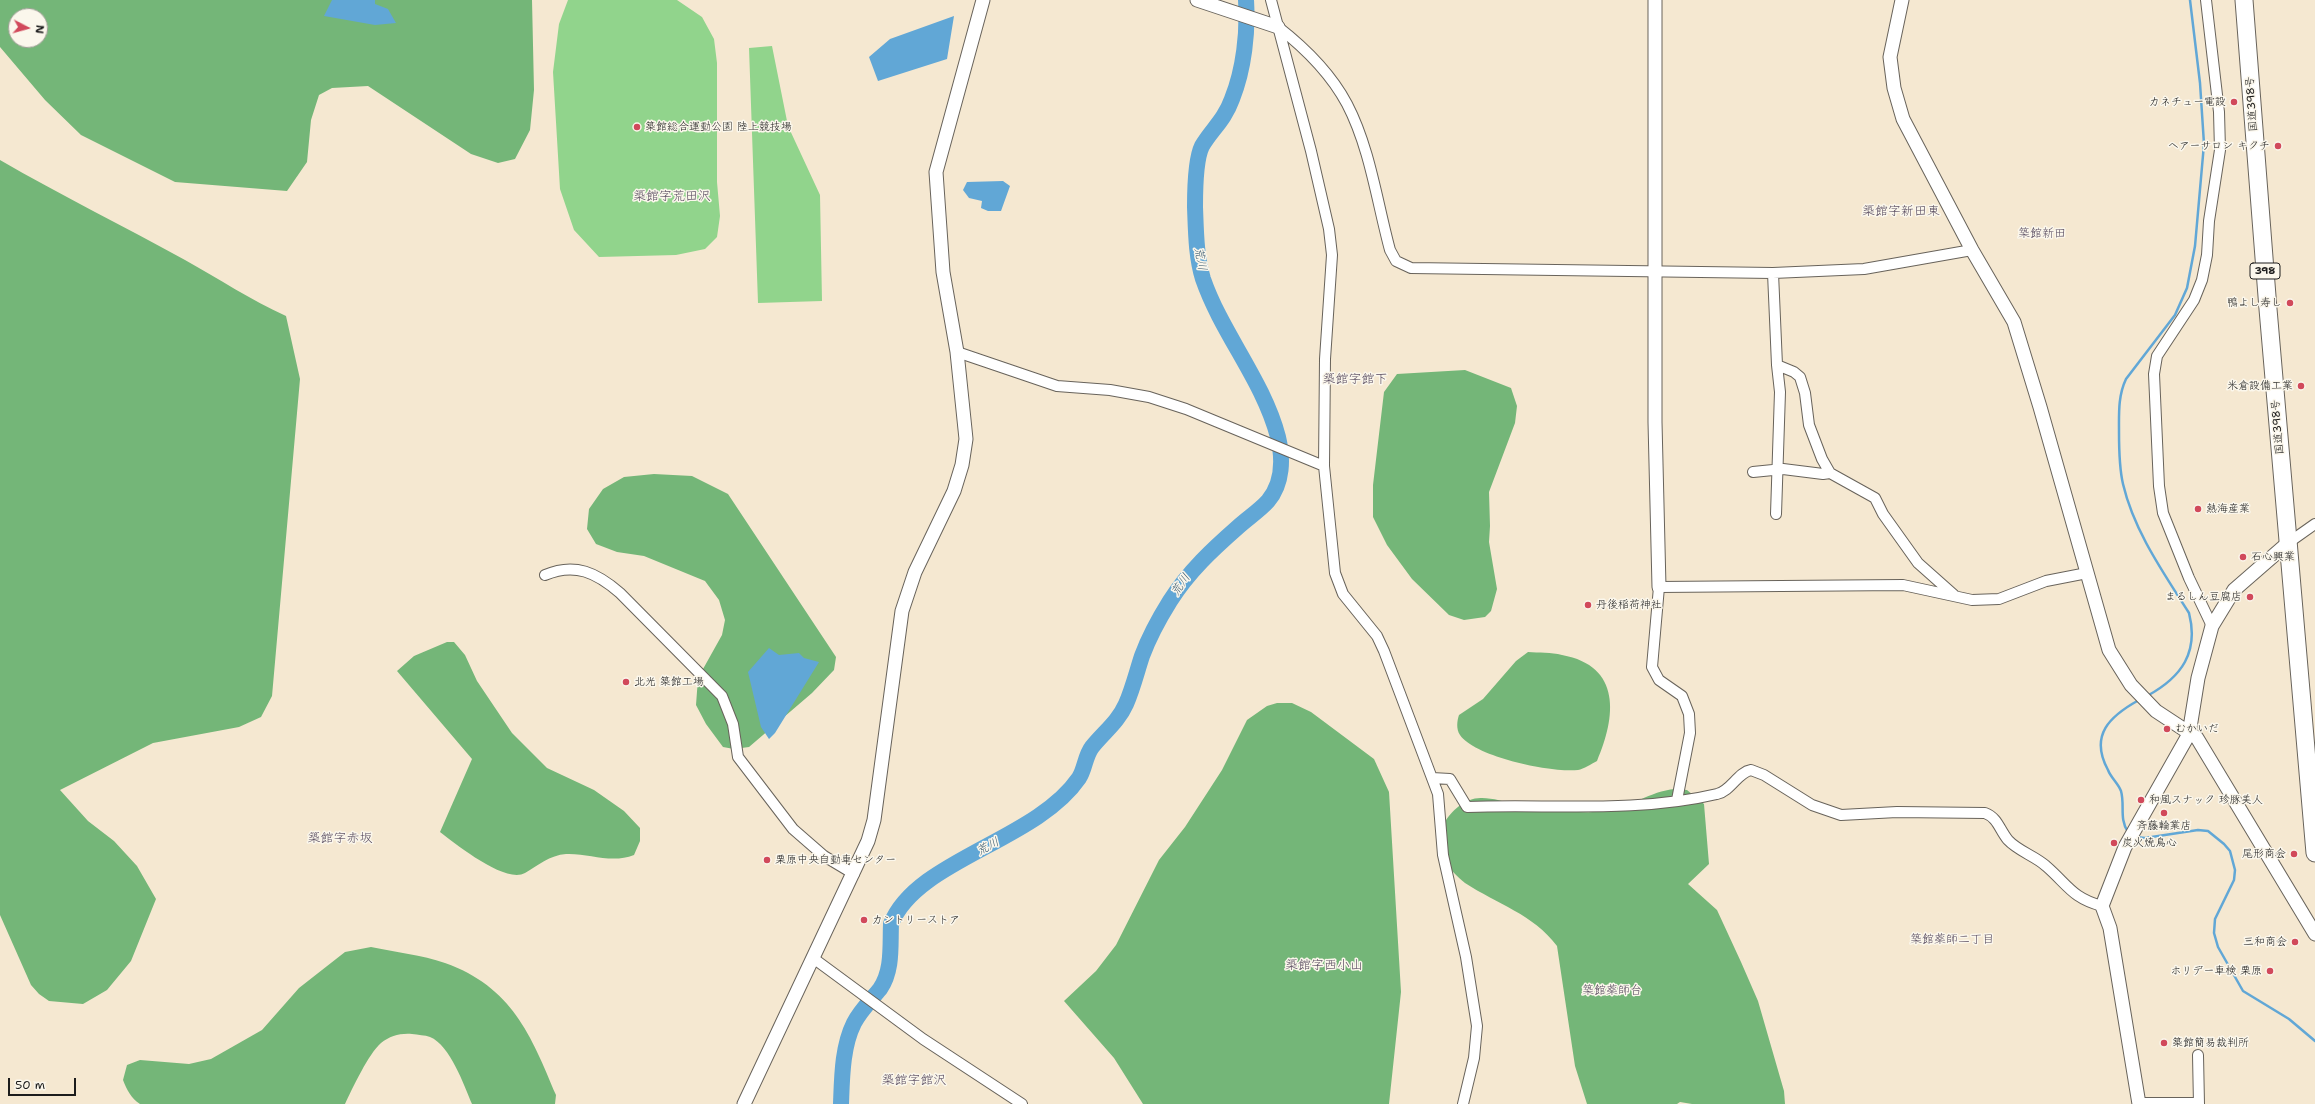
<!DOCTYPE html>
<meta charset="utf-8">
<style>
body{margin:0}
#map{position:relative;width:2315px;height:1104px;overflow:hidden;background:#f5e8d1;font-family:"Shantell Sans",sans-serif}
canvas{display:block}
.north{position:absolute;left:8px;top:8px;width:40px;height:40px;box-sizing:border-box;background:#fbf7ec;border:1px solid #a29f99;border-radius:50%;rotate:96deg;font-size:11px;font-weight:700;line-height:16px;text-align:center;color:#1c1c1c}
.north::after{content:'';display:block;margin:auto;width:14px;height:18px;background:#d1495b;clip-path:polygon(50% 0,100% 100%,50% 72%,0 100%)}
.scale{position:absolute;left:8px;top:1078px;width:68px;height:18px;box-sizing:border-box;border:2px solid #1c1c1c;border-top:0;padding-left:5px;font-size:12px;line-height:14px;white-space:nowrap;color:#1c1c1c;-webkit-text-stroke:3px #fbf7ec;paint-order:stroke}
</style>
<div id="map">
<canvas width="2315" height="1104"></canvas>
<div class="north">N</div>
<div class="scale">50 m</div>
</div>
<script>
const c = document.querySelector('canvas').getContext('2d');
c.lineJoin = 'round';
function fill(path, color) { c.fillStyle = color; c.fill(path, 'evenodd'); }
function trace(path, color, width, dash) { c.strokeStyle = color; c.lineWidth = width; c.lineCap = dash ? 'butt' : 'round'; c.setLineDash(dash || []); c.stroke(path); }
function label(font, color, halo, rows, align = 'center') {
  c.font = font + ' "Shantell Sans","Klee One",sans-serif'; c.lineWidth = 3; c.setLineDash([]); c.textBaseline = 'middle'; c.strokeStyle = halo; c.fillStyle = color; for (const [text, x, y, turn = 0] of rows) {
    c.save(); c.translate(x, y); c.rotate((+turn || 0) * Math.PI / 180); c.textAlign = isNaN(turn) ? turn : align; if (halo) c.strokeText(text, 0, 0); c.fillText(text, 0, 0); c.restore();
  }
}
fill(new Path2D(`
 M568 0H677L702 17 714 39 717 63V182L720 216 717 237 705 249 676 255 599 257 574 230 560 189 553 72 559 24Z
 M772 46 788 126 820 195 822 301 758 303 749 48Z`), '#91d48c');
fill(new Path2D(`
 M0 0H532L534 90 530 130 515 159 498 163 471 154 368 86 332 88 319 95 311 120 307 162 287 191 175 182 81 135 45 100 0 47ZM16 16H40V40H16Z
 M0 160C60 195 124 226 185 260 219 279 251 300 286 316L300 379 272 696 261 717 239 727 153 743 60 790 88 821 114 841 137 866 156 899 131 961 107 990 83 1004 49 1001 39 994 31 985 0 915Z
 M1465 370 1511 388 1517 406 1515 423 1489 492 1490 526 1489 542 1497 589 1491 611 1485 617 1464 620 1449 615 1412 579 1387 545 1373 517V485L1384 392 1397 374Z
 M654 474 692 476 728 494 836 657 834 670 812 693 749 747 734 749 723 747 706 724 696 705 698 678 722 635 725 620 719 600 705 581 644 556 617 552 596 544 587 529 589 509 603 489 624 477Z
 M447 642H454L465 655 477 681 512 733 547 768 594 790 624 811 640 828V841L634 855C611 864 589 853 566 854 550 855 537 866 525 873 505 884 456 844 440 832L472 759 397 671 414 656Z
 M1528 652C1539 653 1551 652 1562 655 1622 666 1616 717 1597 761 1591 764 1584 769 1578 770 1552 773 1475 757 1460 735 1456 729 1457 721 1459 715L1483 699 1516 661Z
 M1277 703H1292L1311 712 1374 759 1389 792 1401 992 1389 1104H1143L1114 1058 1064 1001 1096 971 1116 945 1159 860 1185 827 1222 770 1247 720 1267 706Z
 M1675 789 1687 790 1704 804 1709 864 1688 884 1717 910 1741 962 1758 1001 1784 1091 1785 1104H1692L1680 1102 1677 1104H1587L1575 1066 1557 946C1533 914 1497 904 1465 883 1457 877 1450 868 1443 861 1443 851 1440 833 1444 824 1450 811 1467 797 1482 798 1493 798 1505 802 1515 804 1541 808 1580 815 1606 811 1630 808 1650 791 1675 789Z
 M371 947C395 952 422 955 445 963 512 987 531 1035 556 1095L555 1104H472C464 1085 450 1045 430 1037 425 1035 418 1035 412 1034 400 1033 390 1036 381 1043 369 1053 352 1089 345 1104H140C131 1098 127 1090 123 1080L127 1065 140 1060 189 1064 211 1059 262 1030 299 988 345 952Z`), '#74b678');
fill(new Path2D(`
 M332 0H375V4L388 9 396 23 375 25 324 16Z
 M954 16 947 59 878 81 869 57 890 39Z
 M1003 181 1010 186 1001 211H988L981 208 982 201 969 198 963 190 967 182Z
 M769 648 779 655 799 653 804 658 819 662 775 733 769 739 761 727 748 672Z`), '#61a7d6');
trace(new Path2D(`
 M2147 696C2182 677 2199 652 2189 613 2163 572 2134 531 2123 484 2119 467 2119 449 2119 432 2119 413 2118 396 2126 379L2175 315 2187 288 2195 246 2204 144 2200 83 2190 0
 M2128 832C2119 819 2125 805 2121 791 2118 783 2111 778 2108 770 2089 735 2110 716 2139 700
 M2136 837 2145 838 2198 830 2208 831 2224 844 2230 851 2235 870 2234 880 2215 919 2214 933 2218 947 2243 991 2289 1019 2315 1041`), '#61a7d6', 2.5);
trace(new Path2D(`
 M841 1104C842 1078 842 1047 854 1023 860 1011 871 1000 880 989 893 970 890 946 891 924 916 860 1036 841 1079 778 1085 769 1085 756 1092 747 1104 732 1118 722 1126 704 1133 688 1137 671 1142 656 1149 637 1160 617 1170 601 1189 571 1213 549 1238 527 1248 518 1260 510 1268 501 1283 483 1283 458 1278 437 1263 380 1222 334 1203 279 1196 256 1196 232 1195 207 1195 192 1195 160 1202 146 1212 129 1224 121 1232 99 1244 69 1248 32 1246 0`), '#61a7d6', 16);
const minor = new Path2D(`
 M1271 0 1311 151 1329 229 1332 255 1325 359 1324 466 1335 573 1343 594 1377 636 1384 651 1438 794 1443 855 1466 957 1477 1026 1474 1058 1463 1104
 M2206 0 2219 112 2220 150 2209 221 2207 255 2202 280 2194 300 2157 356 2154 374 2159 486 2163 513 2189 578 2212 626
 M1278 27C1305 48 1331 74 1347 104 1370 148 1377 202 1390 250L1396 261 1411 268 1773 273 1864 269 1972 250
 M1773 273 1777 365 1780 392 1776 514
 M957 352 1057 386 1110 390 1149 397 1186 409 1324 466
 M1777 365 1794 372 1800 377 1805 393 1809 425 1822 459 1830 473 1875 498 1883 514 1918 563 1954 595
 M1753 472 1783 469 1823 474 1830 473
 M2288 543 2315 524
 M545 575C575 562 597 573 620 593L722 696 733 724 738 757 793 829 824 856 854 874
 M1432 778 1450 779 1467 807C1548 804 1638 813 1717 794 1731 791 1738 772 1751 770L1764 775 1812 805 1841 815 1897 812 1985 813C1998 818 1999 829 2008 840 2018 851 2035 856 2046 866 2068 885 2072 898 2102 906
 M1677 800 1690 733 1689 714 1682 696 1659 680 1652 667 1659 587 1903 585 1972 600 1999 599 2046 581 2087 573
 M813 958 923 1039 1022 1104
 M2198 1055 2199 1104
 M2139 1103H2199`);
const tertiary = new Path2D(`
 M1197 0 1278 27
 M1655 0V422L1659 587
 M1902 0 1890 57 1894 88 1903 119 1972 250 2014 322 2040 407 2109 650 2131 685 2156 711 2197 738 2315 934
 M744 1104 868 841 874 820 902 611 915 572 954 491 962 465 966 439 957 352 943 272 936 172 983 0
 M2139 1104 2110 928 2102 906 2125 847 2189 734 2198 678 2212 626 2234 590 2288 543`);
const trunk = new Path2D(`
 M2244 0 2268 309 2315 853`);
trace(minor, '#68635b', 12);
trace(tertiary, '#68635b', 15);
trace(trunk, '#68635b', 19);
trace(minor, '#fff', 10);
trace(tertiary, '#fff', 13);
trace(trunk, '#fff', 17);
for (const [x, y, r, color] of [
 [2234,102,4,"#d1495b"],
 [637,127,4,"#d1495b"],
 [2278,146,4,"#d1495b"],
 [2290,303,4,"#d1495b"],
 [2301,386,4,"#d1495b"],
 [2198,509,4,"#d1495b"],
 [2243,557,4,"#d1495b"],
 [2250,597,4,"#d1495b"],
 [1588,605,4,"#d1495b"],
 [626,682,4,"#d1495b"],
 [2167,729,4,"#d1495b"],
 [2141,800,4,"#d1495b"],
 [2164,813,4,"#d1495b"],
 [2114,843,4,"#d1495b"],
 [2294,854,4,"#d1495b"],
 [767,860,4,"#d1495b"],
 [864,920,4,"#d1495b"],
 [2295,942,4,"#d1495b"],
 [2270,971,4,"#d1495b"],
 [2164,1043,4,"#d1495b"]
]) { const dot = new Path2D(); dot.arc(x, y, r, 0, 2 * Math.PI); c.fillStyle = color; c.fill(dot); trace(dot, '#fbf7ec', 1.5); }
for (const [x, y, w] of [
 [2265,271,30]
]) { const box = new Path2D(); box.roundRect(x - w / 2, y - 8, w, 16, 3); c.fillStyle = '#fbf7ec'; c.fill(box); trace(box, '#1c1c1c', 1); }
label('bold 10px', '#1c1c1c', null, [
 ["398",2265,271]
]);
label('11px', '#1c1c1c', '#fbf7ec', [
 ["カネチュー電設",2226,102,"right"],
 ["築館総合運動公園 陸上競技場",645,127],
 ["ヘアーサロン キクチ",2270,146,"right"],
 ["鴨よし寿し",2282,303,"right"],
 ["米倉設備工業",2293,386,"right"],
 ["熱海産業",2206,509],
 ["石心興業",2251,557],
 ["まるしん豆腐店",2242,597,"right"],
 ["丹後稲荷神社",1596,605],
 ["北光 築館工場",634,682],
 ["むかいだ",2175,729],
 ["和風スナック 珍豚美人",2149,800],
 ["斉藤輪業店",2164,826,"center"],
 ["炭火焼鳥心",2122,843],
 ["尾形商会",2286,854,"right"],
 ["栗原中央自動車センター",775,860],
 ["カントリーストア",872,920],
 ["三和商会",2287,942,"right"],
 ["ホリデー車検 栗原",2262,971,"right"],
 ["築館簡易裁判所",2172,1043]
], 'left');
label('11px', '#1c1c1c', '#fbf7ec', [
 ["国道398号",2252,104,-94],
 ["国道398号",2278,427,-95]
]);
label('12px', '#594c60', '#fbf7ec', [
 ["築館新田",2042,234],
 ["築館薬師二丁目",1952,940],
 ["築館薬師台",1612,991]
]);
label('italic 12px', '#3b5b70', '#fbf7ec', [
 ["荒川",1200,259,80],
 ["荒川",1181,585,-55],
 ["荒川",988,847,-28]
]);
label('13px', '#594c60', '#fbf7ec', [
 ["築館字荒田沢",672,197],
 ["築館字新田東",1901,212],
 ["築館字館下",1355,380],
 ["築館字赤坂",340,839],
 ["築館字西小山",1324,966],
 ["築館字館沢",914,1081]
]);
</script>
